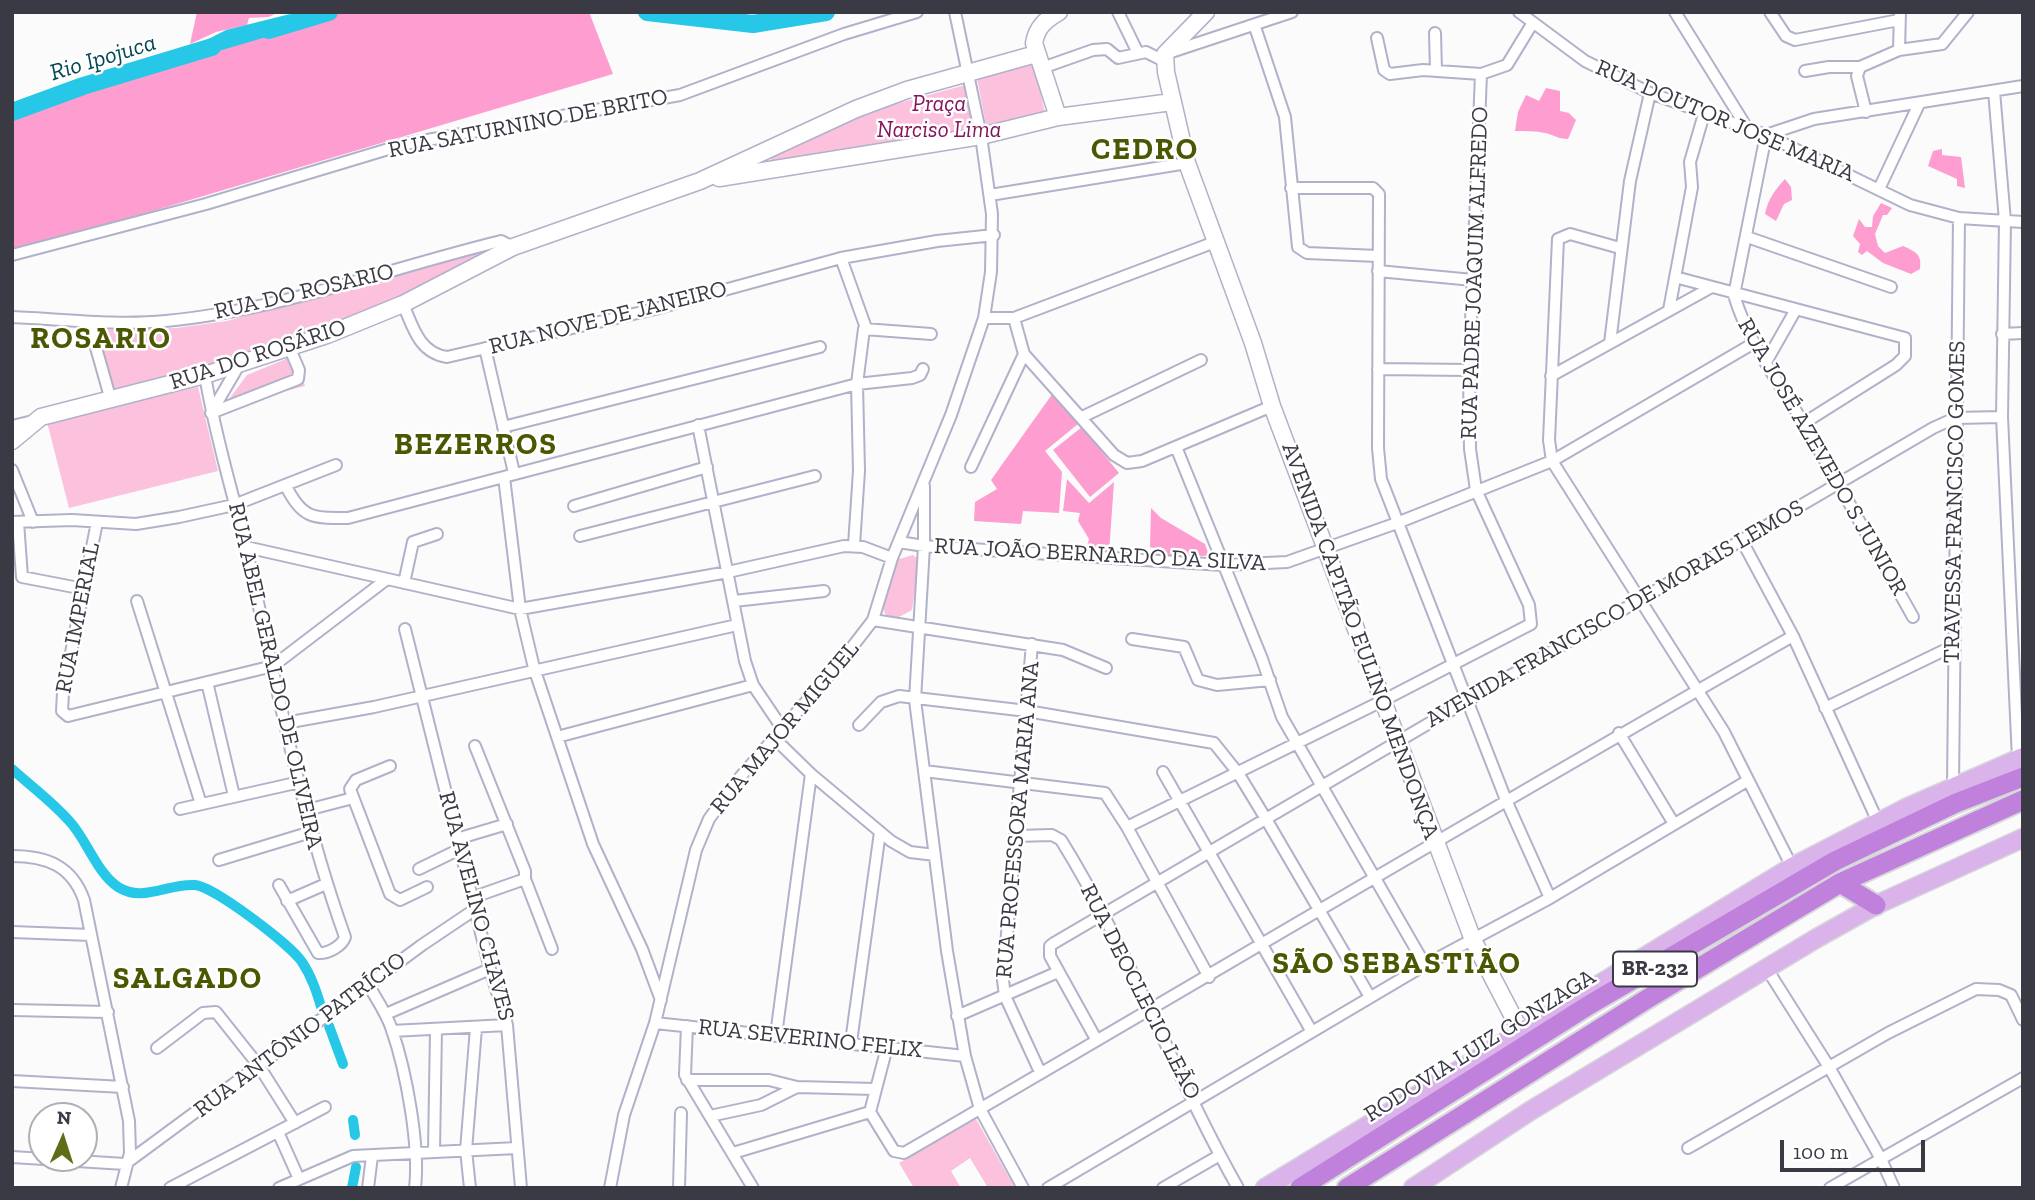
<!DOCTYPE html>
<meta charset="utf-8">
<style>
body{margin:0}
#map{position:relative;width:2035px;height:1200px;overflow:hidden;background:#fbfbfb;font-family:"Zilla Slab",serif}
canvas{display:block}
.frame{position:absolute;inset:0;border:14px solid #393a44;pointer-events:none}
.north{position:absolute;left:28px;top:1102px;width:70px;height:70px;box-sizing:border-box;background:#fff;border:2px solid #b0b0b4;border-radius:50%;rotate:3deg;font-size:19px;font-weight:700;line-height:28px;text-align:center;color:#393a44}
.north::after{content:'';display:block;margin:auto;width:24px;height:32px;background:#606d17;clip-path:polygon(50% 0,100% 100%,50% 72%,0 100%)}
.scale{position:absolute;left:1780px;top:1140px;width:145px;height:32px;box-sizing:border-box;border:4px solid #393a44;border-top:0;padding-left:9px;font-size:21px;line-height:24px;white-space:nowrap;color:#393a44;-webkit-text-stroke:5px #fff;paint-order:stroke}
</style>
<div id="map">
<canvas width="2035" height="1200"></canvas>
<div class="frame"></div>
<div class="north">N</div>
<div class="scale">100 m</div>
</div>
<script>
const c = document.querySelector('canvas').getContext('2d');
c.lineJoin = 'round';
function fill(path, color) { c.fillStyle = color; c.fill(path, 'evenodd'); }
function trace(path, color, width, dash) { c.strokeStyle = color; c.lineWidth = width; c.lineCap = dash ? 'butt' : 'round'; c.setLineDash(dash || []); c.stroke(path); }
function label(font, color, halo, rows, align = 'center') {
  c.font = font + ' "Zilla Slab",serif'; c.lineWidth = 5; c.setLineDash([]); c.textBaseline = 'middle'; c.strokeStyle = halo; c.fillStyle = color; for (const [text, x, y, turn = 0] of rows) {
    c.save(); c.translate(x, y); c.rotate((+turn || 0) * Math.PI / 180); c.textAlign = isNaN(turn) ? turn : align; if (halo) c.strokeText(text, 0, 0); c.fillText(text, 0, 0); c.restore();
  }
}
fill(new Path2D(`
 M1034 63 1045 113 987 131 977 78Z
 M965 85 975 128 973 133 771 162V158L874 110Z
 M501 245 316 341 113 392 96 330 176 328 227 321Z
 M293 356 305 386 223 407 247 375Z
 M198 387 218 471 69 508 47 422Z
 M913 555 919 560 912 610 897 618 887 617 882 607 896 560Z
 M976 1119 1015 1188H988L970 1158 951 1171 961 1188H914L899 1163Z`), '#fbc1dd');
fill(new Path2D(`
 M197 12H278L269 17 249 18 247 25 216 32 190 44Z
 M340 12H589L613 74 12 253V113L201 56 319 15Z
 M1546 88 1560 91V111L1569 113 1576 120 1568 139C1558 139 1554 135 1545 133 1536 131 1525 131 1515 131L1518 112 1526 95 1539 101Z
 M1942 149V155L1961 157 1965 188 1957 186V179L1928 166 1933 151Z
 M1785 179 1791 187 1792 200 1784 204 1776 221 1765 214C1768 199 1775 190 1785 179Z
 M1881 203 1892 208 1887 215H1883L1875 234 1878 246 1885 253 1903 246C1916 252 1922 254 1920 269L1911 274 1883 263 1867 251 1862 255 1858 252 1860 244 1853 236 1859 219 1865 227H1872L1873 216Z
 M1053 393 1078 424 1045 451 1062 472 1059 513 1023 511 1021 524 974 521 975 502 997 489 991 480Z
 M1082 427 1119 473 1090 497 1053 450Z
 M1067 479 1089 503 1114 482 1109 553 1086 550 1089 539 1078 521 1080 513 1063 511Z
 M1151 508 1161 518 1205 544 1209 556 1156 555 1157 549 1150 547Z`), '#fe9dcf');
fill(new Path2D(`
 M290 14V30L188 60 191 48 226 30Z`), '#27c7e8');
trace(new Path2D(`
 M12 769C32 787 54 803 71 823 87 841 97 873 118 887 143 903 168 883 195 885 213 886 291 945 302 962 312 977 317 993 322 1010
 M329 1026 343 1064
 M353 1120 355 1135
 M352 1188 356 1167`), '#27c7e8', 10);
trace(new Path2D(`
 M647 12 753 24 826 12
 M269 30 329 12
 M12 112 83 86 212 47`), '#27c7e8', 18);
const street = new Path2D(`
 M1118 12 1138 53
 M1519 12 1585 61 1650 93 1766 135 1910 205 1959 218 2023 222
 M1675 12 1747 128
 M1770 12 1786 36 1795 40 1899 20
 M1255 27 1285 117 1298 247 1307 253 1378 256
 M1435 33 1436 71
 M1377 38 1384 70 1390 74 1423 70 1481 74 1507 65 1532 24
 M1899 50 1900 12
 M1168 53 1292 12
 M1860 67 1857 76 1866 112
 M1042 68 1093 50 1107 49 1118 58 1146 52 1166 62
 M1805 71 1829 67H1860L1899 50 1942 44 1968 12
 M1994 91 2005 221 2002 417 2018 759
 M1291 188H1373L1379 194 1378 448 1381 479 1506 800 1550 898
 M1879 189 1919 104
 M990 195 1187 163
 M1747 237 1891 287
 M1620 248 1570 234 1558 239 1549 440 1552 461 1724 732 1792 867
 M12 255 206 204 405 144 680 95 844 34 917 12
 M841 258 866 328
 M1378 271 1473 280
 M1675 277 1905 338V356L1896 365 1804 423
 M403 304C413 327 419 353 447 357L655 309 841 258 937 241 994 235
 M1669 310 1692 187 1690 162 1704 114
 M12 317C64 319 114 326 166 321 281 310 390 268 501 241L513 247
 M984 318H1014L1215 242
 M1014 318 1024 354 1114 455 1127 463 1142 461 1272 406
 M89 323 110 397
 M2002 334 2023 333
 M1610 343 1630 181 1650 93
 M485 348 514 473
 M1766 362 1795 311
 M1378 369 1469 370
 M205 375C215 437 234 496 248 556 276 684 301 814 345 937 342 946 328 954 318 953L279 885
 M1551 376 1710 288
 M211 413 298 379 299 370 290 349
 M211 413 239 365
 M1082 417 1201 360
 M698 425 745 661 753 685 782 728
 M12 426 33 421
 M503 427 820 347
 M1176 447 1262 659 1282 717 1425 965
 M971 467 1024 354
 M12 470 33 522
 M504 477 520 609 534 668 593 844 642 949 661 1000
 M286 486C302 519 313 518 348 518L857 384 912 378 920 375 923 369
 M924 486V546L915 700 947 951 965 1056 980 1109 1023 1188
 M574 506 707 467
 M12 522 72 520 136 524 179 517 234 505 336 465
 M18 522 22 577 84 589
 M97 522 63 693 62 711 68 716 273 666 387 579
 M580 536 815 476
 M1741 539 1793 636 1878 822
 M899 542 924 546 1223 565 1287 562 1397 523 1552 461 1754 343
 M854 545 859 471 857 384 864 329 931 334
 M246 547 520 609 728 572 844 546 863 547 892 558
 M404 583 413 542 437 534
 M137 601 201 804
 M734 601 824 591
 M1913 617C1877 553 1842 489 1805 426 1780 383 1748 343 1734 295L1766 135 1814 119 2023 86
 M873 620 1063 650 1106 668
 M405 629 490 969 507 1025 521 1188
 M1132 639 1184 647 1198 680 1217 685 1270 680
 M1032 644 1003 980 1005 996 1040 1072
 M207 682 234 796
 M1825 708 1953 646
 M285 723 374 707 737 625
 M859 725 881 702 899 696 1027 711 1214 743 1238 773 1266 819 1370 997
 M1619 733 1674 824
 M557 737 753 685
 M774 738 811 774 891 841 910 852 935 855
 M475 746 525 871V879L552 949
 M390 766 356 780 350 789 390 894 400 900 427 887
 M924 771 1105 793 1127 827 1209 977
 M1163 772 1312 1032
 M1953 786 1959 218
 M180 809 300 782
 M307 810 353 798
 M1127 827 1384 700 1531 624 1529 605 1476 490 1470 449 1469 370 1481 74
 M1015 836 1052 835 1061 840C1130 951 1174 1075 1238 1188
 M460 838 507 824
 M12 856C47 856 72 866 84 900L129 1121 130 1153 121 1188
 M219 860 311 832
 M419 869 462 848
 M474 897 525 879
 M287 901 326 884
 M12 932 91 935
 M1767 969 1829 1067 1881 1159 1894 1188
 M369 986C377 1000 387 1014 392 1030 406 1071 420 1145 415 1188
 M12 1010 108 1012
 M386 1014 490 969
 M957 1016 1058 972
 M655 1023 965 1056
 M687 1026 685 1075 753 1188
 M392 1031 507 1025
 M776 1035 811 774
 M1096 1039 1050 956V946L1054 943 1933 428 1955 418 2002 417
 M851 1042 880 832
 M887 1047 870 1112 894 1151 904 1153C1200 981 1495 805 1793 636
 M157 1048 203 1013 216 1012 259 1066 295 1123
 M687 1080H769L797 1087 875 1089
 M12 1081 123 1087
 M710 1116 761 1105 797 1087
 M278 1132 299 1179
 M1688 1148 1888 1033 1976 989 1999 990 2011 995 2023 1020
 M434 1151 436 1029
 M733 1153 870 1112
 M12 1157 125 1164 422 945 477 908
 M170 1188 325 1107
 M279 1188 353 1156 517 1148
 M368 1188 372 1156
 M470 1188 466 1150 476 1028
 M610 1188 624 1115 655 1023 696 850 709 819 735 783 839 664 873 620 892 558 951 415 984 318 991 272 992 214 981 136 955 12
 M679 1188 681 1113
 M1048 1188 1425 965 1550 898 1747 781
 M1163 1188 1220 1155
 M1830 1188 2023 1078`);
const secondary = new Path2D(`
 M1206 12 1165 54 1166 72 1187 163 1253 343 1272 406 1473 940 1521 1032
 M1058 117 1034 43C1037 27 1045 20 1059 12
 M719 178 981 136 1058 117 1172 102
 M12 441 41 417 205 375 327 335 403 304 513 247 700 181 856 109 907 90 1036 54`);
const primary = new Path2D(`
 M1265 1188 1792 867 1906 808 2023 757
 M1413 1188 1530 1111 1817 938 1876 905 2023 838`);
const highway = new Path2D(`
 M1840 883 1876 905
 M1300 1188 1589 1005 1835 861 1956 803 2023 777
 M1347 1188 1647 999 1840 883 2023 800`);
trace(street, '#b0b2c9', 14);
trace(secondary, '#b0b2c9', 19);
trace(primary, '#d7d8da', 21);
trace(highway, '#d7d8da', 23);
trace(street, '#fff', 10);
trace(secondary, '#fff', 16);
trace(primary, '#d9b3ea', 18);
trace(highway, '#c081dc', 19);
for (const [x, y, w] of [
 [1655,969,84]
]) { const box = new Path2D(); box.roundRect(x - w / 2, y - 17.5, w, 35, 5); c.fillStyle = '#fff'; c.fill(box); trace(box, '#393a44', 2); }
label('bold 21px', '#393a44', null, [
 ["BR-232",1655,969]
]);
label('italic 23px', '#85145b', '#fff', [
 ["Praça",939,104],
 ["Narciso Lima",939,130]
]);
label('23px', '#393a44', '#fff', [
 ["RUA DOUTOR JOSE MARIA",1725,121,23],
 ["RUA SATURNINO DE BRITO",528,124,-11],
 ["RUA PADRE JOAQUIM ALFREDO",1475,273,-88],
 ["RUA DO ROSARIO",304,292,-13],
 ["RUA NOVE DE JANEIRO",608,318,-14],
 ["RUA DO ROSÁRIO",258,355,-18],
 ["RUA JOSÉ AZEVEDO S JUNIOR",1822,457,60],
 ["TRAVESSA FRANCISCO GOMES",1955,502,-89],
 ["RUA JOÃO BERNARDO DA SILVA",1100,555,3],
 ["AVENIDA FRANCISCO DE MORAIS LEMOS",1615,614,-30],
 ["RUA IMPERIAL",78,618,-79],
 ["AVENIDA CAPITÃO EULINO MENDONÇA",1360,641,70],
 ["RUA ABEL GERALDO DE OLIVEIRA",275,676,77],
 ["RUA MAJOR MIGUEL",785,728,-50],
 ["RUA PROFESSORA MARIA ANA",1018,820,-85],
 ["RUA AVELINO CHAVES",476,906,75],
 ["RUA DEOCLECIO LEÃO",1140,992,63],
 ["RUA ANTÔNIO PATRÍCIO",300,1035,-37],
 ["RUA SEVERINO FELIX",810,1039,6],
 ["RODOVIA LUIZ GONZAGA",1480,1046,-32]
]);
label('italic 24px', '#054855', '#fff', [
 ["Rio Ipojuca",103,58,-17]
]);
c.letterSpacing = '2px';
label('bold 30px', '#4c5701', '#fff', [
 ["CEDRO",1145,150],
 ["ROSARIO",101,339],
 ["BEZERROS",476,445],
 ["SÃO SEBASTIÃO",1397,964],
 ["SALGADO",188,979]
]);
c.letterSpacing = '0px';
</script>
